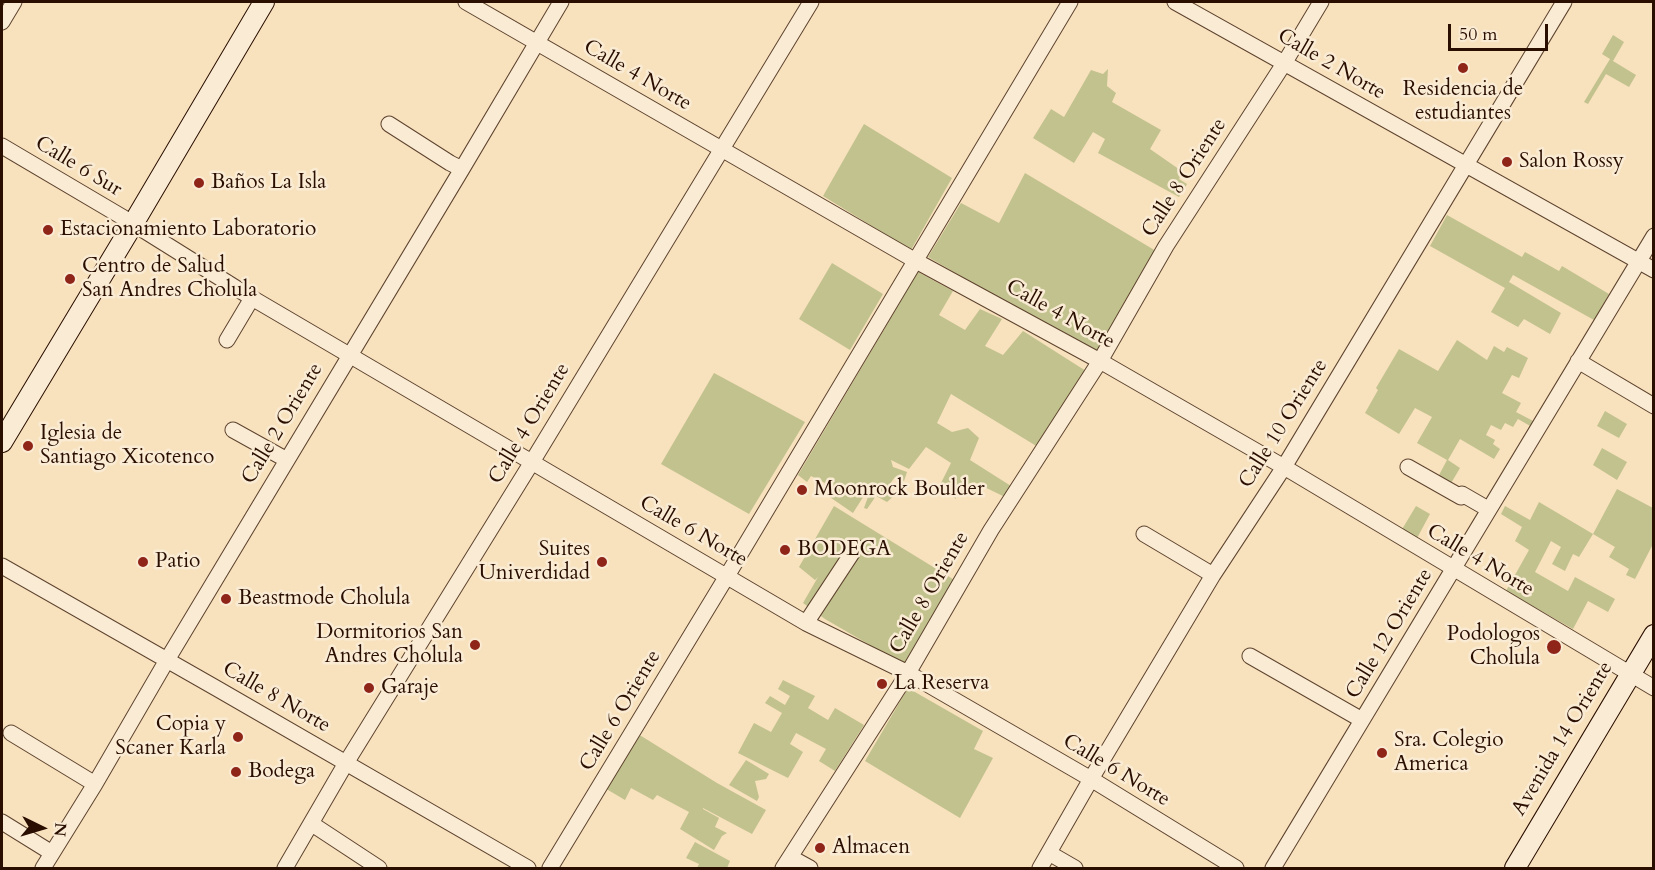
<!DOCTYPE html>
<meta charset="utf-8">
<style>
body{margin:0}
#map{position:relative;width:1655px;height:870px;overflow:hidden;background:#f8e1bd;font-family:Cardo,serif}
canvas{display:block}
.frame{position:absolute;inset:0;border:3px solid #2a0e00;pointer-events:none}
.north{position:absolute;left:12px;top:798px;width:60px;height:60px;-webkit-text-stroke:4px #faecd4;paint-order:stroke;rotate:95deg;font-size:16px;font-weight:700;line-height:24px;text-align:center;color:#2a0e00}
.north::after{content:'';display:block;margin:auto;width:21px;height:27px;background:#2a0e00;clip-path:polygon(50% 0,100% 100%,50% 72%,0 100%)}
.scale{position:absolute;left:1448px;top:24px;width:100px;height:27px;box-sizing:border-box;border:3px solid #2a0e00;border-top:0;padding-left:8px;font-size:18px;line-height:21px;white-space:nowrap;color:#2a0e00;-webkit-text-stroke:4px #faecd4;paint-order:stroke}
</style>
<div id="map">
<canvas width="1655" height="870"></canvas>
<div class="frame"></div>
<div class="north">N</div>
<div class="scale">50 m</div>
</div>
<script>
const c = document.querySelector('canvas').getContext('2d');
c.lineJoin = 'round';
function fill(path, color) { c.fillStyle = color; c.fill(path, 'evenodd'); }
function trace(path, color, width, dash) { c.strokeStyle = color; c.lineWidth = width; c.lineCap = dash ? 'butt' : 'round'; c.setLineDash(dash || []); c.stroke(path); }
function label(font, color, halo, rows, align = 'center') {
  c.font = font + ' Cardo,serif'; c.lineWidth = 5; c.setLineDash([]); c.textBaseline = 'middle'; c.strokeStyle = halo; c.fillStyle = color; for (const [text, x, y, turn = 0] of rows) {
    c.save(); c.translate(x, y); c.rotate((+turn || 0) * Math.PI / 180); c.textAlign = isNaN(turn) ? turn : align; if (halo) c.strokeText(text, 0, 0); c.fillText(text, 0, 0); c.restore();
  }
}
fill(new Path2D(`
 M1613 35 1624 42 1613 61 1636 75 1629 87 1606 74 1588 104 1584 102 1610 59 1602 54Z
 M1108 69 1107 86 1116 93 1112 102 1161 130 1150 149 1183 172 1179 179 1187 184 1179 197 1098 153 1105 139 1093 132 1074 163 1033 138 1051 109 1064 117 1091 70 1103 74Z
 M864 124 952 178 911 250 823 196Z
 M1025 173 1156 251 1096 354 928 257 961 203 999 223Z
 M1447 215 1522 257 1525 252 1559 271 1562 266 1609 294 1594 320 1513 275 1509 282 1561 313 1550 334 1524 319 1518 327 1491 312 1505 288 1430 246Z
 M832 263 883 294 850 350 799 319Z
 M918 272 953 291 939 315 965 330 980 309 1002 319 985 346 1003 355 1023 331 1086 371 1038 447 951 394 937 423 952 432 968 428 979 438 970 460 1011 486 1005 497 974 482 972 486 957 485 956 499 939 487 951 463 926 447 909 469 891 460 893 467 907 472 904 481 895 477 886 489 896 494 887 502 876 496 867 509 864 508 868 497 865 494 853 513 821 491 825 483 811 476 807 482 798 475Z
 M1457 340 1487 360 1494 346 1504 352 1507 347 1528 358 1519 378 1512 375 1502 393 1521 403 1516 412 1535 422 1532 427 1518 419 1513 427 1505 423 1501 430 1491 425 1486 435 1495 440 1493 444 1500 449 1494 459 1460 439 1448 460 1460 468 1450 485 1438 477 1447 460 1417 443 1432 417 1415 408 1399 434 1365 413 1378 390 1376 388 1399 349 1438 371Z
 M714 373 805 422 749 514 661 464Z
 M1605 411 1627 424 1619 438 1597 426Z
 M1602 448 1627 462 1617 480 1593 465Z
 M1617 489 1653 508V544L1635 579 1626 575 1629 569 1609 557 1615 547 1593 534 1579 557 1573 554 1565 571 1552 564 1561 547 1551 541 1535 572 1568 591 1575 577 1615 599 1608 612 1588 601 1573 629 1506 591 1529 550 1515 541 1522 527 1501 514 1505 506 1530 520 1539 502 1593 534Z
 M834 506 956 581 911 652 909 663H901L825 619 803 603 818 577 815 580 799 567Z
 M1416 506 1430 514 1416 540 1401 531Z
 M783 680 815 696 808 708 828 720 835 708 864 725 835 771 819 761 826 749 796 733 790 744 803 752 788 778 738 753 754 723 771 732 782 713 765 703 770 696 785 705 790 696 778 689Z
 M908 688 983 731 974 749 993 758 960 818 865 761Z
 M638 734 717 783 766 810 752 834 703 808V809L719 818 715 827 727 833 722 836 714 850 680 829 689 812 657 795 653 800 631 788 625 800 603 787Z
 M746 760 769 774 766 779 755 781 759 797 757 801 729 785Z
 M695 842 730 861 727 868H697L699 864 686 858Z`), '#c2c28e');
const minor = new Path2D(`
 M466 2 916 261 1100 361 1284 467 1654 688
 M1175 2 1654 270
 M2 22 14 2
 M389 124 450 163 462 169
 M2 146 124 218 252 298 806 623 908 673 1091 779 1236 868
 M227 340 252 298
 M1578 361 1654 406
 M233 430 287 460
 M1408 467 1461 497 1462 494 1488 509
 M1144 534 1213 575
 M2 566 216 688 528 868
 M806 623 856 547
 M1250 656 1362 720
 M11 733 95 784
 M2 822 52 853
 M312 824 379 868
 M1049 853 1075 868
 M790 857 810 868
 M43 868 95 784 167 660 462 169 561 2
 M285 868 346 763 532 462 811 2
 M550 868 727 576 1070 2
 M783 868 908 673 991 530 1100 361 1166 246 1285 62 1321 2
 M1040 868 1091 779 1213 575 1284 467 1564 2
 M1273 868 1654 236`);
const secondary = new Path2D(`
 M2 442 133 224 264 2
 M1515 868 1654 635`);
trace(minor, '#5e432f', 17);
trace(secondary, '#2a0e00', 22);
trace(minor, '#faecd4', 15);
trace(secondary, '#faecd4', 20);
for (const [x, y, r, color] of [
 [1463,68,6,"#8f2418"],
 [1507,162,6,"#8f2418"],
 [199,183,6,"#8f2418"],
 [48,230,6,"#8f2418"],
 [70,279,6,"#8f2418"],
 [28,446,6,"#8f2418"],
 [802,490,6,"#8f2418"],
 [785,550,6,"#8f2418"],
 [143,562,6,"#8f2418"],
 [602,562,6,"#8f2418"],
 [226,599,6,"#8f2418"],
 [475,645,6,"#8f2418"],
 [1554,647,8,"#8f2418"],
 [882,684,6,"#8f2418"],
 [369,688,6,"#8f2418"],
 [238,737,6,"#8f2418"],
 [1382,753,6,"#8f2418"],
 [236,772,6,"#8f2418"],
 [820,848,6,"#8f2418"]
]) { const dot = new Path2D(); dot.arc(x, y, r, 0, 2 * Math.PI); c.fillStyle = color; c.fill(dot); trace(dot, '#faecd4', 2); }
label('21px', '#2a0e00', '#faecd4', [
 ["Calle 2 Norte",1331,65,30],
 ["Calle 4 Norte",637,76,30],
 ["Calle 6 Sur",78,167,31],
 ["Calle 8 Oriente",1185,178,-57],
 ["Calle 4 Norte",1060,315,29],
 ["Calle 2 Oriente",283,424,-59],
 ["Calle 4 Oriente",530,424,-59],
 ["Calle 10 Oriente",1284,424,-58],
 ["Calle 6 Norte",693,532,30],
 ["Calle 4 Norte",1480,561,31],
 ["Calle 8 Oriente",930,593,-60],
 ["Calle 12 Oriente",1390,634,-59],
 ["Calle 8 Norte",276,698,30],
 ["Calle 6 Oriente",621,711,-59],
 ["Avenida 14 Oriente",1563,739,-59],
 ["Calle 6 Norte",1116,771,31]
]);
label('21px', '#2a0e00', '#faecd4', [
 ["Residencia de",1463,90,"center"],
 ["estudiantes",1463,114,"center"],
 ["Salon Rossy",1519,162],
 ["Baños La Isla",211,183],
 ["Estacionamiento Laboratorio",60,230],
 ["Centro de Salud",82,267],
 ["San Andres Cholula",82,291],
 ["Iglesia de",40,434],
 ["Santiago Xicotenco",40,458],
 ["Moonrock Boulder",814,490],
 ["Suites",590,550,"right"],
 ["Univerdidad",590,574,"right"],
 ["BODEGA",797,550],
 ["Patio",155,562],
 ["Beastmode Cholula",238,599],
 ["Dormitorios San",463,633,"right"],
 ["Andres Cholula",463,657,"right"],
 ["Podologos",1540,635,"right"],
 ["Cholula",1540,659,"right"],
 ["La Reserva",894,684],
 ["Garaje",381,688],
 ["Copia y",226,725,"right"],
 ["Scaner Karla",226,749,"right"],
 ["Sra. Colegio",1394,741],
 ["America",1394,765],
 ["Bodega",248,772],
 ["Almacen",832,848]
], 'left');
</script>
